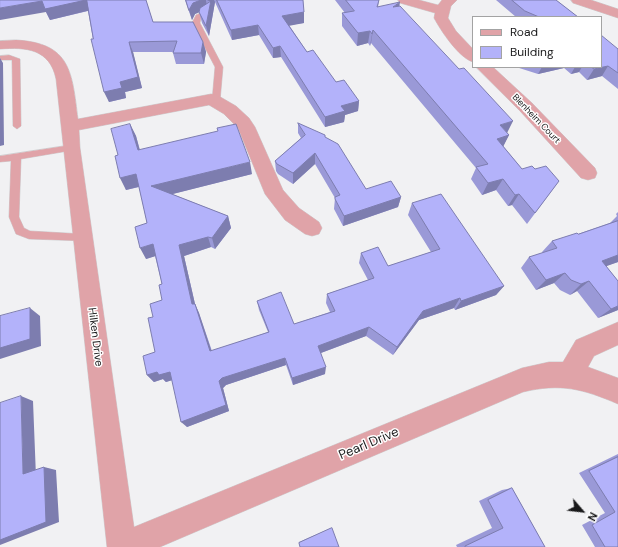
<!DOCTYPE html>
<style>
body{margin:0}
#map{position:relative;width:618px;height:547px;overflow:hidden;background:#f1f1f3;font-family:"DM Sans",sans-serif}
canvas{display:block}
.legend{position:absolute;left:472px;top:16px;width:130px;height:52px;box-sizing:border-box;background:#fff;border:1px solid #a3a3a3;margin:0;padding:5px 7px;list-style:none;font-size:12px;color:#19191a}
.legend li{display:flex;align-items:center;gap:8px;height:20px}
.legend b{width:20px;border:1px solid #a3a3a3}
.north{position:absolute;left:562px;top:491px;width:40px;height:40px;-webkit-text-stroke:3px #fff;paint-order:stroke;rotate:118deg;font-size:11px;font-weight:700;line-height:16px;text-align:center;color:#19191a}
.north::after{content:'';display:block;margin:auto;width:14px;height:18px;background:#19191a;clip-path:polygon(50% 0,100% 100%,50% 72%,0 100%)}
</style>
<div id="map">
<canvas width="618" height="547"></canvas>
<ul class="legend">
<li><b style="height:5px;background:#e0a3a8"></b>Road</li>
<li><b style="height:11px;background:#b3b2fa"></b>Building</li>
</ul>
<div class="north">N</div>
</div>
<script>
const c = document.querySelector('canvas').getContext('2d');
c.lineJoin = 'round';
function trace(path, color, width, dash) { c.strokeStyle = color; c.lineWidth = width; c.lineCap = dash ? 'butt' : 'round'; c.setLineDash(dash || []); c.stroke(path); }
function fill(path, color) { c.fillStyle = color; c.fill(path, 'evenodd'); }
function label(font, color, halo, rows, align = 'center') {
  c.font = font + ' "DM Sans",sans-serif'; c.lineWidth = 3; c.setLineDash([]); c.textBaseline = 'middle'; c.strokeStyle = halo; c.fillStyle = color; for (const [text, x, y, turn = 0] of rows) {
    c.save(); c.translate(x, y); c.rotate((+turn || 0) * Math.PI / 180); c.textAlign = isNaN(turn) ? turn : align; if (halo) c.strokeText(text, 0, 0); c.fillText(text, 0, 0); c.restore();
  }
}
const lane = new Path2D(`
 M208 10 211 12 201 17 200 23 223 67 220 101 216 104 212 101 215 67 192 23 196 15Z
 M9 55 20 59 21 126 17 129 13 126 12 60H0V56Z
 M71 145 74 146V150L21 159 19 217 24 228 30 231 83 234 88 238 87 241 29 239 16 234 9 217 11 161 0 162V156Z`);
const street = new Path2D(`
 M398 0H419L438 5 442 0H457L451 6 448 18 456 31 473 49V62C459 58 441 31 434 18L435 13 400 3Z
 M571 0H591L618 9V18L573 3Z
 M16 40C71 43 72 72 78 119L211 94 217 95 236 106 249 118 255 127 283 190 299 208 319 222 322 228 319 234 312 236 305 234 285 220 265 194 238 128 224 114 209 105 79 130 80 148 134 527 522 368 549 362H563L576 340 618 322V345L594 356 588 367 618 378V404C583 389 561 383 523 392L160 547H107L56 79C50 49 26 47 0 49V41Z
 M476 67H493L532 103 595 168 597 173 595 178 588 180 581 178 520 111Z`);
trace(lane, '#ceced0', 1);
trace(street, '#ceced0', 1);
fill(lane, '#e0a3a8');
fill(street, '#e0a3a8');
fill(new Path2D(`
 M0 0H146L153 22 203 42 206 52 204 64H176L173 53 174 52H133L142 88 125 92 126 98 109 102 93 39 88 11 50 20 46 12Z
 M185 0H303L304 23 289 25 307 52 336 82 359 101 358 111 345 115 344 122 325 127 281 57 273 58 259 35 232 40 215 2 209 36 202 23 199 12 195 14 192 20Z
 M335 0H379L378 7 399 6 509 135 503 146 522 169H535L559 181 527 224 512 205 508 206 496 190 482 195 471 179 476 168 371 43 370 46 368 43 357 46 342 26V13H345Z
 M496 0H556L578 17H516Z
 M618 49V89L602 76 587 80 579 72 571 74 564 68 538 74 516 67H601Z
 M298 123 325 137 366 189 401 197 398 207 343 226 334 209 335 198 315 164 293 184 278 174 276 171 275 161 301 138 298 133Z
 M130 124 136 136 140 150 252 174 172 194 228 216 231 228 215 249 211 247 184 256 195 304 199 313 212 351 268 332 259 310 257 301 294 324 330 312 326 303 327 294 368 280 359 263 361 253 388 266 431 252 408 215 412 203 504 286 496 295 455 310 454 308 419 320 393 355 366 336 321 353 325 374 293 385 286 365 226 385 223 388 229 411 187 427 172 380 166 382 163 379 154 382 147 375 155 352 153 317 162 300V284L155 256 146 259 147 223 139 187 126 190 118 155Z
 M618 212V262L606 266 618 281V310L598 318 577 291 570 295 560 290 554 283 536 290 521 268 529 257 543 253 542 252 552 241 578 234 610 223 617 216 616 214Z
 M618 454V547H595L582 525 605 513 579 473Z
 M512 488 545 547H457L456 545 492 528 479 501 502 490Z
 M331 528H332L299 543V542Z`), '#9a99d7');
fill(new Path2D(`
 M87 0 91 10 50 20 46 12 0 20V8L42 1Z
 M201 0H206L207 9 195 14 192 20 189 10 193 3Z
 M211 0H214L215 2 209 36 206 26Z
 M400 2 398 15 393 7Z
 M304 12V23L283 27 282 16Z
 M258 25 259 35 232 40 231 30Z
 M373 30 371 43 370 46 372 34Z
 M370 31 368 43 357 46 358 33Z
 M129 42 133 52 142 88 125 92 126 98 109 102 104 92 120 82Z
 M203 42 206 52 204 64 201 53Z
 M280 46 281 57 273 58V48Z
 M0 58 3 63 4 145 0 146V148Z
 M608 66 602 76 587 80 594 69Z
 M542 67H564V68L538 74Z
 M575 67H582L579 72 571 74Z
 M359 101 358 111 345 115 344 122 325 127V117L341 106Z
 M513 121 507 133 500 125Z
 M130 124 136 136 143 163 138 150Z
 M509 135 503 147 497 139Z
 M315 153V164L293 184V173Z
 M250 162 252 174 157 198 151 186Z
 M136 174 142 186 126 190 120 178Z
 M503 179 496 190 482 195 488 183Z
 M519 194 512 205 508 206 515 195Z
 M401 197 398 207 343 226 344 216Z
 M228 216 231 228 215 249 212 238Z
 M208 237 211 247 184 256 195 304 199 313 214 359 210 351 192 304 179 245Z
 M153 244 159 255 146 259 140 248Z
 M618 255V262L590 272 602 261Z
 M565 273 554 283 536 290 546 280Z
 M589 281 577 291 570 295 581 284Z
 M504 286 496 295 455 310 461 301Z
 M460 298 454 308 419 320 393 355 397 347 423 311Z
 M618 306V310L598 318 611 309Z
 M30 308 40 316 41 346 0 359V348Z
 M369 327 366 336 318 354V346Z
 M285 358 286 365 226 385 223 388 229 411 187 427 181 422 219 381 222 378Z
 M326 367 325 374 293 385 292 378Z
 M157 372H170L176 379 166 382 163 379 154 382 147 375Z
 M21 396 33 401 36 477 23 474Z
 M44 467 56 470 59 522 0 545V540Z`), '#7d7daf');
const building = new Path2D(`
 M0 0H86L45 9 42 1 0 8Z
 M87 0H146L153 22H193L203 42 201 53H173L177 41 129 42 138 77 120 82 122 88 104 92 91 39H93Z
 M186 0H201L193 3 189 10Z
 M208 0H211L206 26 199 12 200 8 211 1Z
 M217 0H303L304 12 282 16 307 52 313 50 336 82 344 80 359 101 341 106 345 111 325 117 280 46 273 48 258 25 231 30Z
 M346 0H379L377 7 400 2 393 7 400 6 459 69 464 68 513 121 500 125 509 135 497 139 522 169 532 166 535 169 546 166 559 181 535 213 519 194 515 195 503 179 488 183 476 167 488 164 373 30 372 34 370 31 358 33 342 13 354 11Z
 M512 0H556L578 17H539L525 11Z
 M601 35 618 49V73L608 66 594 69 591 67H601Z
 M298 123 325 135V137L338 144 366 189 391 181 401 197 344 216 335 199V197L340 195 315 153 293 173 277 164 275 161 305 135Z
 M130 124 138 150 218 131 217 128 236 124 250 162 151 186 228 216 212 238 208 237 179 245 192 304H195L210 351 269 332 257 301 281 292 294 324 335 311 327 294 374 278 361 253 378 247 388 266 440 249 412 203 441 194 504 286 461 301 460 298 423 311 397 347 369 327 318 346 326 367 292 378 285 358 222 378 219 381 226 405 181 422 170 372 159 375 157 372 147 375 143 356 155 352 148 318 153 317 150 304 162 300 159 285 162 284 153 244 140 248 135 227 147 223 136 174 120 178 115 156 118 155 111 129Z
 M618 221V255L602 261 618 281V306L611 309 589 281 581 284 571 280 565 273 546 280 529 257 557 248 552 241 577 233 578 234Z
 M30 308V339L0 348V316Z
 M21 396 23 474 44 467 46 522 0 540V403Z
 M618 457V547H605L592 525 615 512 589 471Z
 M512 488 545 547H465V546L503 528 488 500Z
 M332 528 339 547H300L299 543Z`);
fill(building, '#b3b2fa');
trace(building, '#7d7daf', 1);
label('9px', '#19191a', '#fff', [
 ["Blenheim Court",536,119,46]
]);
label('11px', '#19191a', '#fff', [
 ["Hilken Drive",95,337,83]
]);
label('13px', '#19191a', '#fff', [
 ["Pearl Drive",369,444,-23]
]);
</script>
